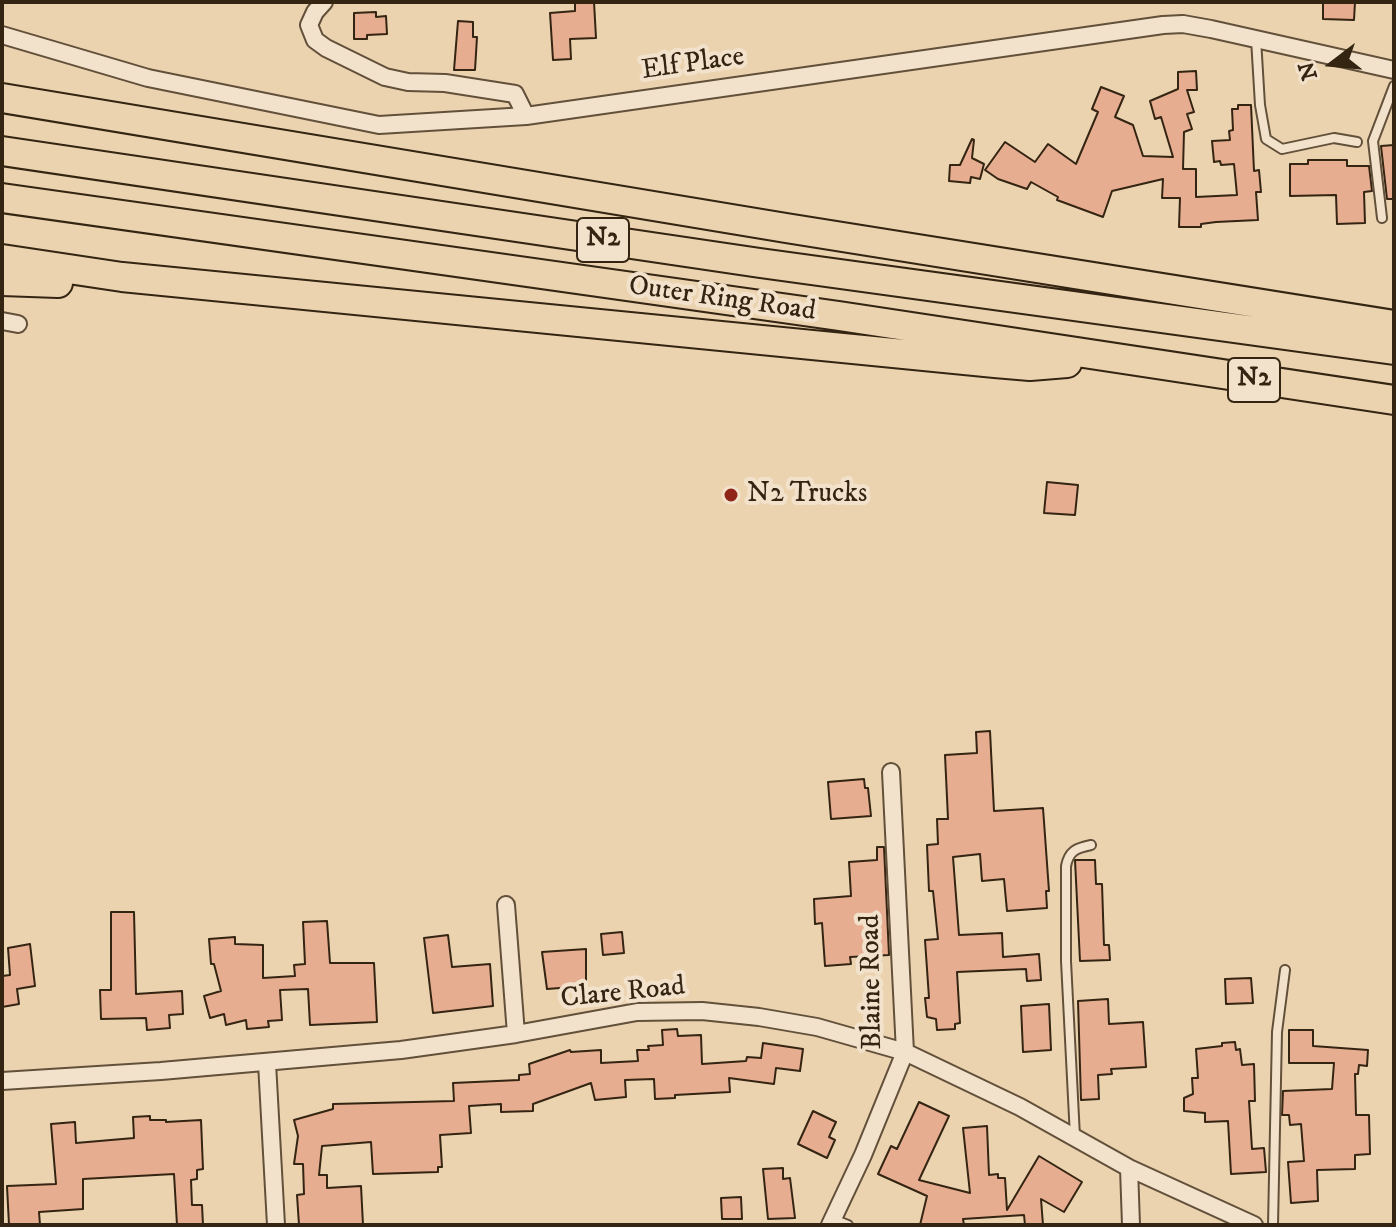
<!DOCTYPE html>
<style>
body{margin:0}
#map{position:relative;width:1396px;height:1227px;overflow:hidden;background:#ebd3b0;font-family:"IM FELL DW Pica",serif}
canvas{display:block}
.frame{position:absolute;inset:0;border:4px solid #342412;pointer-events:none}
.north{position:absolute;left:1292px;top:24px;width:80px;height:80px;-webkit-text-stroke:6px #f2e2cc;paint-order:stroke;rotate:254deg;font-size:22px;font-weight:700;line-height:32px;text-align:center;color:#342412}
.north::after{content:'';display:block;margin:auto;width:28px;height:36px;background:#342412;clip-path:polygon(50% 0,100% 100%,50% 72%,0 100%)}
</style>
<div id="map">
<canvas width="1396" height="1227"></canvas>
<div class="frame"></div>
<div class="north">N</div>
</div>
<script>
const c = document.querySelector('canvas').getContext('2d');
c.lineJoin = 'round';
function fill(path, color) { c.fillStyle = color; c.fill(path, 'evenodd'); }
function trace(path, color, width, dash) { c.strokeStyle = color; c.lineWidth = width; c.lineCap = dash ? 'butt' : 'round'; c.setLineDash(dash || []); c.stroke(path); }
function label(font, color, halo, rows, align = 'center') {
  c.font = font + ' "IM FELL DW Pica",serif'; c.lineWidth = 8; c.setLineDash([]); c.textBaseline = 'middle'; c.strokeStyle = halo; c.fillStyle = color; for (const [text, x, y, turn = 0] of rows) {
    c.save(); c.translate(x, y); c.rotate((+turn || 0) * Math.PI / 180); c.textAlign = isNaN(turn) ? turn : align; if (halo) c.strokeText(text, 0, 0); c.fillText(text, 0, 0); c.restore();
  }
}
const building = new Path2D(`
 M575 2H594L596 38 570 39 571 59 553 60 550 13 575 11Z
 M1323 2H1355L1354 20 1323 19Z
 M376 12V17L386 16 387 34 367 35V39H354V13Z
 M458 21 473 22V37H477L475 70H454Z
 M1196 71 1197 90H1187L1194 112 1187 114 1192 129 1184 132 1183 169H1196V197L1237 195 1234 164 1221 165 1220 161 1214 162 1212 141 1230 140 1229 131 1233 130 1232 109H1238V105H1251L1254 171 1259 170 1261 192H1256L1258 220 1216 222 1201 224V227H1179L1180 198H1162L1163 179 1112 191 1103 217 1057 200 1058 197 1031 182 1027 189 998 179 985 170 1005 142 1035 162 1048 144 1076 164 1098 112 1092 109 1101 87 1124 96 1115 117 1133 125 1143 156 1173 157 1161 117 1155 119 1150 101 1178 89V72Z
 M972 139 974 140 972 158 984 164 980 179 971 177 970 183 949 181 950 165H960Z
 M1394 145V199H1387L1381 146Z
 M1308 160H1347V166H1369L1372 191 1364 192 1365 223 1337 224 1336 195 1290 196V164H1308Z
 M1047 482 1078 485 1075 515 1044 513Z
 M990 731 994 811 1043 808 1049 891H1046L1047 908 1007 911 1004 879 982 881 980 854 953 857 959 935 1002 933 1003 957 1039 954 1041 980 1027 981 1026 969 957 972 960 1023 955 1024V1029L937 1030 936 1019 927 1017 925 998H929L925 940 938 939 933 891H929L927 845 938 844 937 819H948L945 755 977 753 976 732Z
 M864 779 865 788H868L871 816 831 819 828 782Z
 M877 847H884L889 955 850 957 851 964 825 966 822 923 815 924 814 899 851 896 849 862 877 860Z
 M1075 860H1095L1096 884H1102L1104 945H1109L1110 960 1080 961Z
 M111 912H134L136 994 182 991 183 1014 169 1015 170 1028 147 1030 146 1018 101 1019 100 990H111Z
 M327 921 330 963H374L377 1022 310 1025 308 989 280 990 282 1020 268 1021 269 1027 247 1029 246 1020 226 1025 224 1014 210 1018 204 996 221 991 214 964H211L209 939 235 937V944L263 945V978L295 976 294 965 305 964 303 922Z
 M622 932 624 953 603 955 601 934Z
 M448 935 452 967 490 964 493 1006 433 1013 424 938Z
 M30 944 35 986 17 989 19 1004 2 1007V976L10 975 8 948Z
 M586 949V986L547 989 542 952Z
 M1251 978 1253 1003 1226 1004 1225 979Z
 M1108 999 1109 1024 1143 1022 1146 1067 1111 1069 1112 1074 1098 1075 1099 1099 1081 1100 1078 1001Z
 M1049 1004 1051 1050 1023 1052 1021 1006Z
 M677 1029 678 1036 701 1035 702 1064 746 1061 747 1057 761 1058 763 1043 803 1049 800 1071 776 1068 774 1084 729 1078 730 1092 675 1095V1098L655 1099 654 1079 625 1080 626 1097 595 1100 591 1083 533 1104V1111L501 1112V1104L469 1106 471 1133 440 1135 442 1167H438V1172L373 1174 371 1142 322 1146 319 1175H327V1188L361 1186 363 1225H299L297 1195 304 1194 303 1164H294L298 1136 294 1120 333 1109V1104L454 1101 453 1083 519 1080V1075L530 1074 529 1064 570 1050 571 1052 601 1050V1063L638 1061 637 1050H649L648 1046 663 1045 662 1030Z
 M1289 1030H1313V1046L1368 1050 1367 1066 1359 1065 1358 1074H1355L1356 1115H1369L1370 1154 1355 1155V1169L1317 1170 1318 1201 1291 1203 1288 1162 1304 1161 1301 1124 1290 1125 1289 1115H1282L1283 1091 1332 1089 1334 1063H1289Z
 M1235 1042 1236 1050 1240 1049 1242 1065 1254 1064 1255 1101H1249L1252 1149 1264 1148 1266 1172 1231 1174 1228 1121 1205 1122V1113L1184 1111V1098L1193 1094 1192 1078H1198L1196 1049 1222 1046V1043Z
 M919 1102 949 1116 919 1180 970 1193 963 1128 987 1126 989 1175 998 1174V1178H1005L1007 1210 1039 1156 1082 1182 1064 1212 1041 1199 1043 1225H1025L1024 1215 963 1219 964 1225H920L927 1196 878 1174 891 1146 897 1149Z
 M813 1111 836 1122 829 1137 835 1140 827 1158 798 1144Z
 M150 1116V1120H166V1122L201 1120 203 1169 197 1170V1179L191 1180 192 1205H202L203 1225H177L174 1174 83 1179V1209L39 1212 40 1225H9L7 1186 56 1184 51 1124 75 1122 76 1143 134 1138 133 1117Z
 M783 1168V1179L790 1178 795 1218 768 1219 763 1169Z
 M741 1197 742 1219H722L721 1198Z`);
fill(building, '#e7ad91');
trace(building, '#342412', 2);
const service = new Path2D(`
 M1256 39 1260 105 1266 139 1282 149 1334 138 1357 142
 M1382 218 1373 141 1394 86
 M1075 1137 1066 961V866C1069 851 1076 848 1091 845
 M833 1219 848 1225
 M1273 1225 1277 1032 1285 970`);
const minor = new Path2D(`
 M324 2 315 12 309 25 315 40 326 48 385 77 408 82 445 83 515 94 526 116
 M2 35 148 78 379 125 526 116 1163 25 1183 24 1211 29 1394 70
 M2 321 18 324
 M506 905 516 1034
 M267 1063 276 1225
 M2 1081 161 1071 401 1050 516 1034 637 1012 702 1011 759 1017 817 1027 905 1052 1020 1107 1129 1168 1254 1225
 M1129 1168 1131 1225
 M830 1225 863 1155 905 1052 891 772`);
const motorway = new Path2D(`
 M2 98 786 228 1394 325
 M2 151 760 263 1394 350
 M2 198 839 316 1394 400
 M2 259 122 277 995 363 1030 366 1067 363
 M2 281 58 283`);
trace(service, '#62503a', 12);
trace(minor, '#62503a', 20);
trace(motorway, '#342412', 32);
trace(service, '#f2e2cc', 8);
trace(minor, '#f2e2cc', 16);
trace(motorway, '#ebd3b0', 28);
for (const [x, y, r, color] of [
 [731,495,8,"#8f2418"]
]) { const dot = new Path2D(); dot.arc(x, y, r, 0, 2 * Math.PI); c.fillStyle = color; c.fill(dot); trace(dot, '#f2e2cc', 3); }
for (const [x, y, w] of [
 [603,240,52],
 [1254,380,52]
]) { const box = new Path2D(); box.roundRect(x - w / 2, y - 22, w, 44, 6); c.fillStyle = '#f2e2cc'; c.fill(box); trace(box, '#342412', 2); }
label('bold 26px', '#342412', null, [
 ["N2",603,240],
 ["N2",1254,380]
]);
label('28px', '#342412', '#f2e2cc', [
 ["Elf Place",693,65,-8],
 ["Outer Ring Road",722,300,8],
 ["Blaine Road",873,982,-91],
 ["Clare Road",623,994,-6]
]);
label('28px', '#342412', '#f2e2cc', [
 ["N2 Trucks",747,495]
], 'left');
</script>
